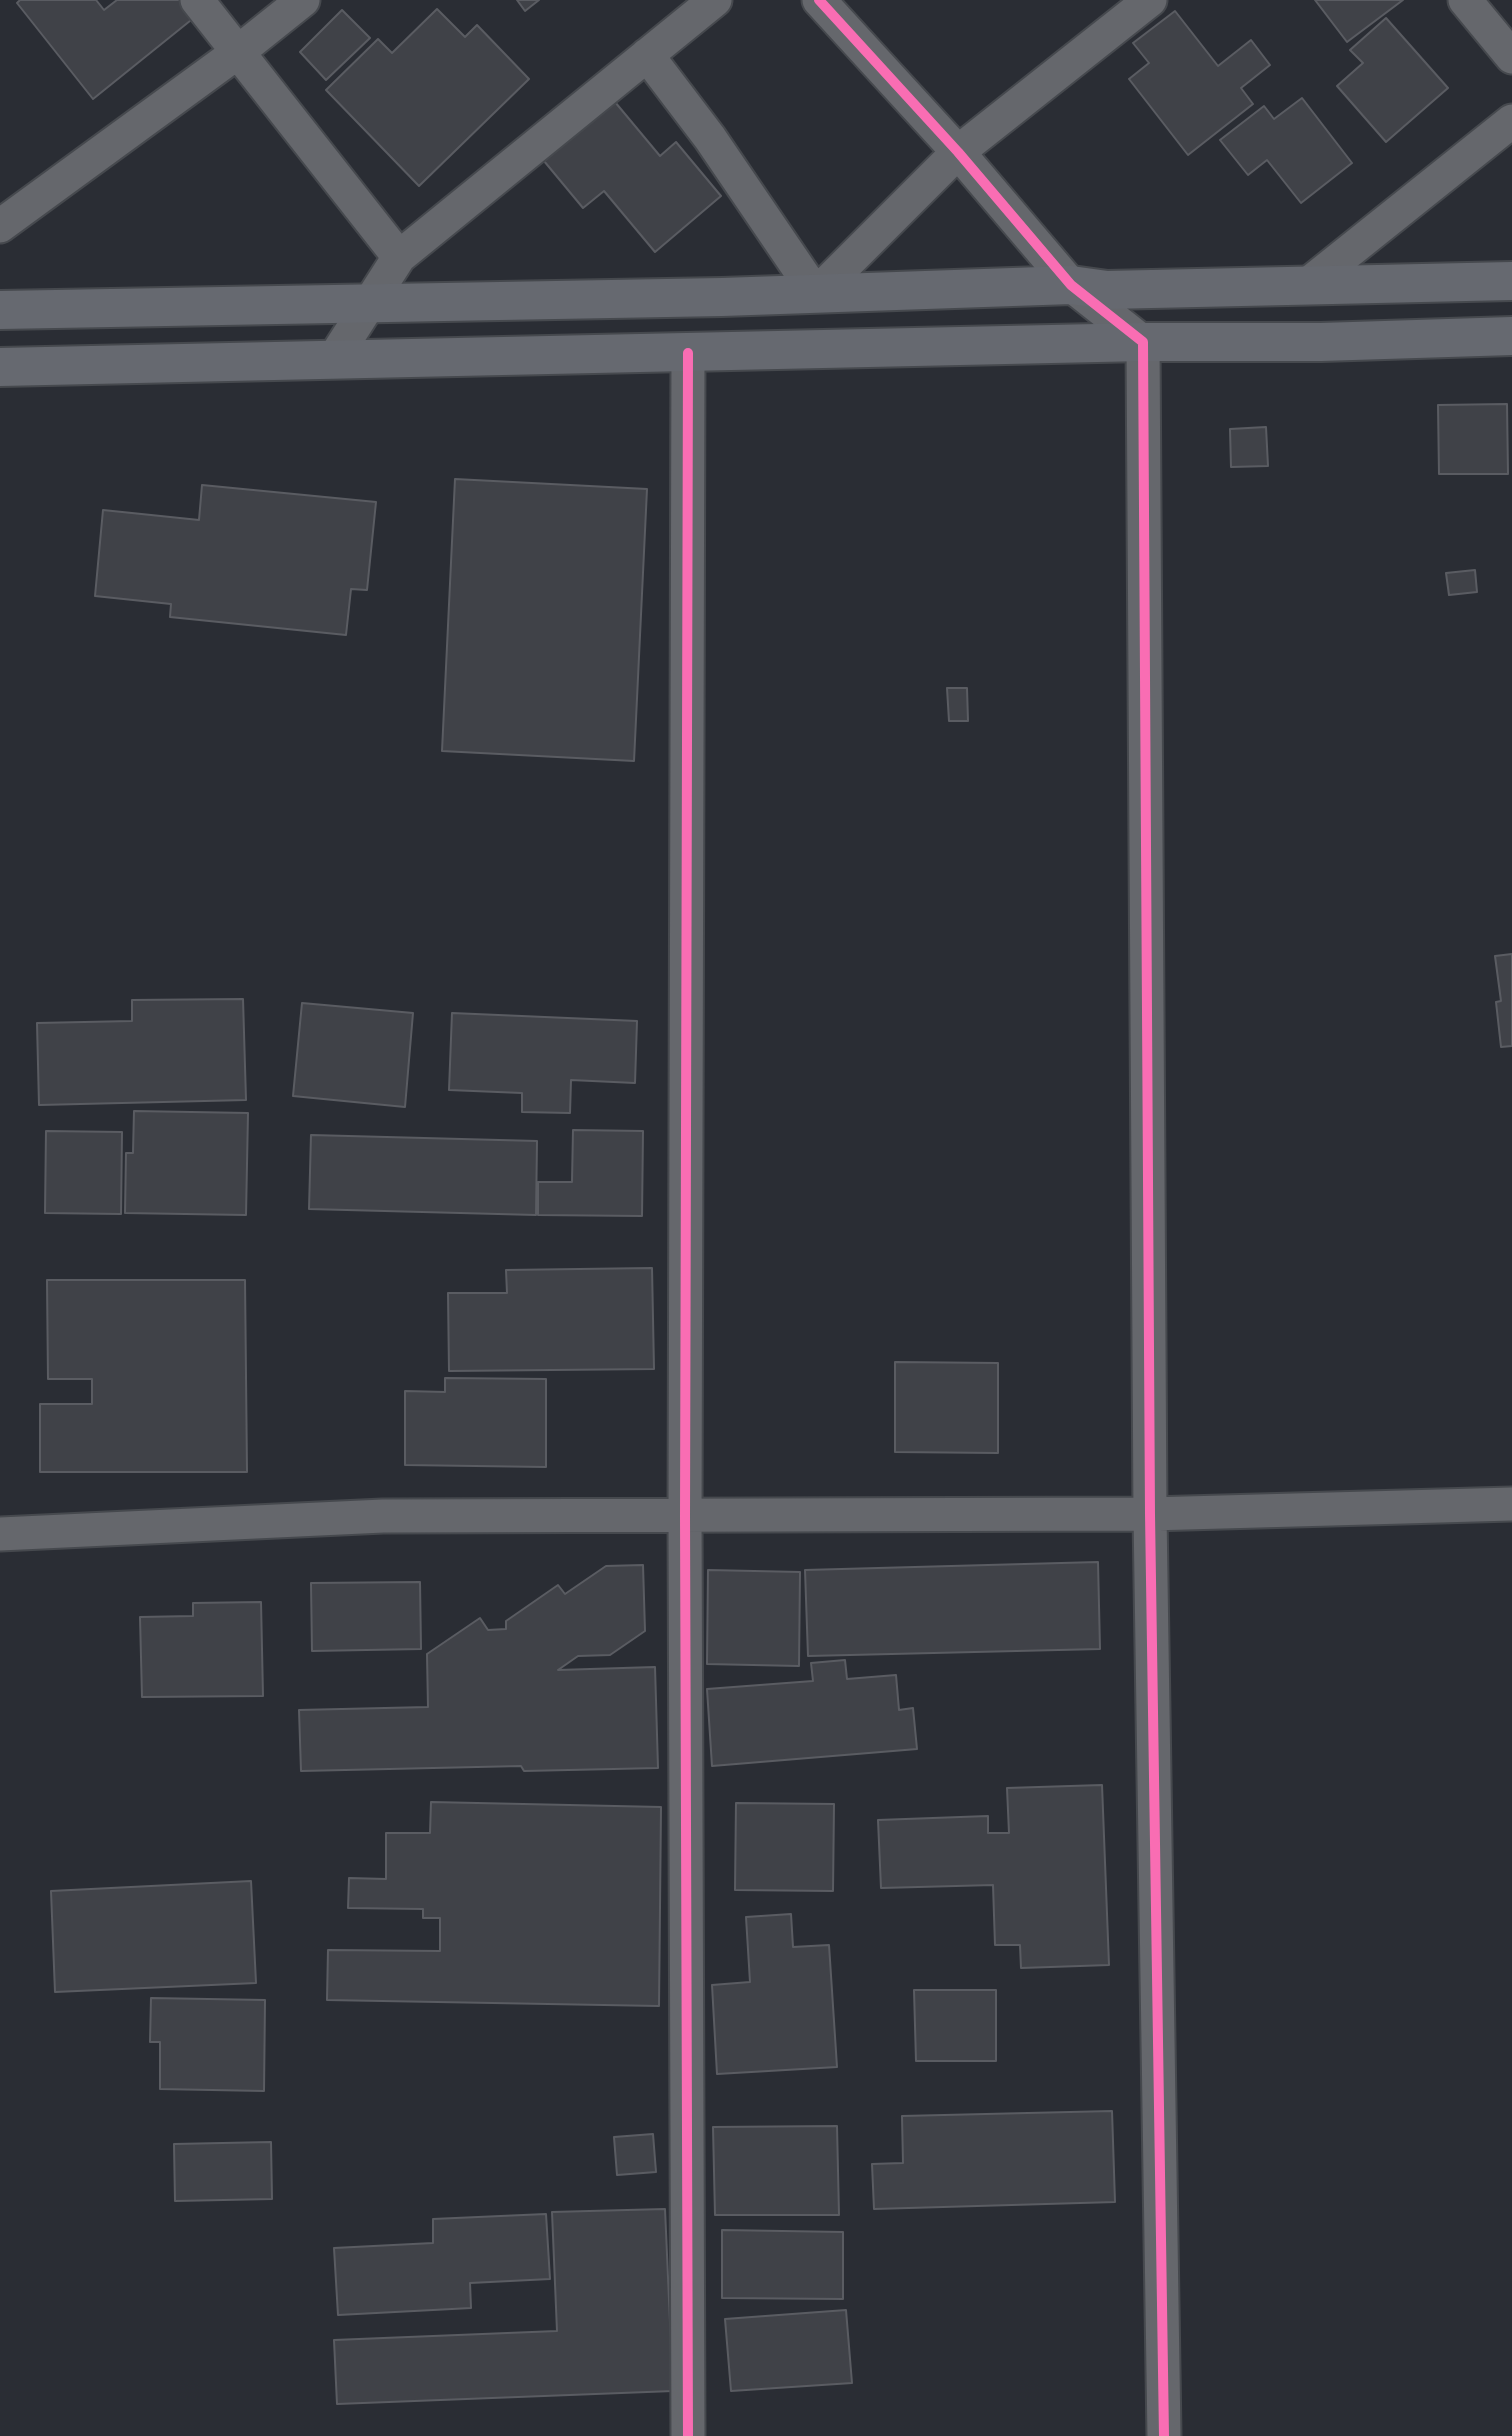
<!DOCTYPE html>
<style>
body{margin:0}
canvas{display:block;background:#2a2d34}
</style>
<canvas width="1512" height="2436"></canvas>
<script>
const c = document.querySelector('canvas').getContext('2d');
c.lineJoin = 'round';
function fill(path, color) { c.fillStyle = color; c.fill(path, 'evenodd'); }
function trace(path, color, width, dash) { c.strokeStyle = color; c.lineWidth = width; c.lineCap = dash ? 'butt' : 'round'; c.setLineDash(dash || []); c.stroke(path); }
const building = new Path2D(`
 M20 0H96L104 10 117 0H208L211 4 93 99 17 3Z
 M517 0H539L525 11Z
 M1315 0H1403L1347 42Z
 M437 9 465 37 477 25 529 79 419 186 326 90 378 39 392 53Z
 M342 10 370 38 326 80 300 52Z
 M1175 11 1218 66 1251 40 1270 65 1241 88 1253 104 1188 155 1129 79 1149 63 1133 43Z
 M1386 18 1448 88 1386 142 1337 86 1363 63 1350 50Z
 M1302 98 1352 163 1301 203 1267 160 1248 175 1220 140 1264 106 1274 119Z
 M615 102 660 156 676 142 721 196 655 252 604 191 583 208 544 161Z
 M1507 404 1508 474H1439L1438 405Z
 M1266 427 1268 466 1231 467 1230 429Z
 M455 479 647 489 634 761 442 751Z
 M202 485 376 502 367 590 351 589 346 635 170 617 171 604 95 596 103 510 199 520Z
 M1475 570 1477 592 1449 595 1446 573Z
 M947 688H967L968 721H949Z
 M1512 954V1046L1501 1047 1496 1002 1501 1001 1495 956Z
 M243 999 246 1100 39 1105 37 1023 132 1021V1000Z
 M302 1003 413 1013 405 1107 293 1096Z
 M452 1013 637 1021 635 1083 571 1080 570 1113 522 1112V1093L449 1090Z
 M134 1111 248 1113 246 1215 125 1213 126 1153H133Z
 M573 1130 643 1131 642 1216 538 1215V1182H572Z
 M46 1131 122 1132 121 1214 45 1213Z
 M311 1135 537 1141 536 1215 309 1209Z
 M652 1268 654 1369 449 1371 448 1293H507L506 1270Z
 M47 1280H245L247 1472H40V1404H92V1379H48Z
 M895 1362 998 1363V1453L895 1452Z
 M445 1378 546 1379V1467L405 1465V1391L445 1392Z
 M1098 1562 1100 1649 808 1656 805 1570Z
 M643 1565 645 1631 610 1655 578 1656 558 1670 655 1667 658 1768 524 1771 521 1766 301 1771 299 1710 428 1707 427 1654 480 1618 488 1630 506 1629V1621L558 1585 565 1594 606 1566Z
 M708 1570 800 1572 799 1666 707 1664Z
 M420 1582 421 1649 312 1651 311 1583Z
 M261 1602 263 1696 142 1697 140 1617 193 1616V1603Z
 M845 1660 847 1679 896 1675 899 1710 913 1708 917 1749 712 1766 707 1689 813 1681 811 1663Z
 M1102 1785 1109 1965 1021 1968 1020 1945H995L993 1885 881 1888 878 1820 988 1816V1833H1009L1007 1788Z
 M431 1802 661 1807 659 2006 327 2000 328 1950 440 1951V1918H423V1909L348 1908 349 1878 386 1879V1833H430Z
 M736 1803 834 1804 833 1891 735 1890Z
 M251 1881 256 1983 55 1992 51 1891Z
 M791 1914 793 1947 829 1945 837 2067 717 2074 712 1985 750 1982 746 1917Z
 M914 1990H996V2061H916Z
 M151 1998 265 2000 264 2091 160 2089V2042H150Z
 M1112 2111 1115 2202 874 2209 872 2164 903 2163 902 2116Z
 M837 2126 839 2215H715L713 2127Z
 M653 2134 656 2172 617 2175 614 2137Z
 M271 2142 272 2199 175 2201 174 2144Z
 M665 2209 673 2391 337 2404 334 2340 557 2331 552 2212Z
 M546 2214 550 2279 470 2283 471 2308 338 2315 334 2248 433 2243V2219Z
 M722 2230 843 2232V2299L722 2298Z
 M846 2310 852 2383 731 2391 725 2319Z`);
fill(building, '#404248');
trace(building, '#5a5c62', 2);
const street = new Path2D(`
 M197 0 399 257
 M819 0 958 152 1071 285 1143 342 1150 1514 1164 2436
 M1465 0 1512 57
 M647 55 710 138 816 294 958 152 1150 0
 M0 226 238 52 303 0
 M1307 285 1512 121
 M688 353 685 1516 688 2436
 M333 360 399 257 715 0
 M0 1534 383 1516 1150 1514 1512 1504`);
const secondary = new Path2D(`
 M0 310 722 297 1071 285 1107 290 1512 281
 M0 367 1143 342H1321L1512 336`);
trace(street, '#46494e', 37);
trace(secondary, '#46494e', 42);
trace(street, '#65676c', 33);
trace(secondary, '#666970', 38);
trace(new Path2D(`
 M819 0 958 152 1071 285 1143 342 1150 1514 1164 2436
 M688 353 685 1516 688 2436`), '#f96db3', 10);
</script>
